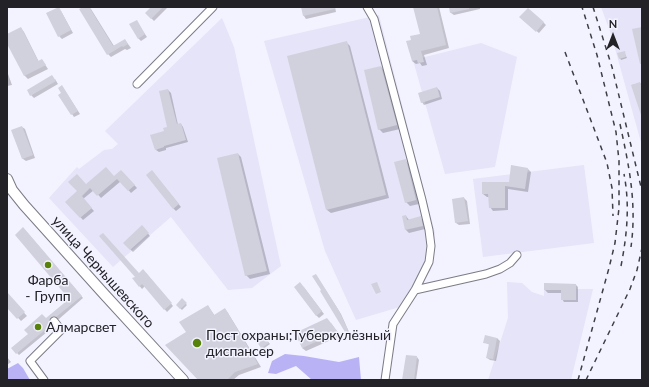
<!DOCTYPE html>
<meta charset="utf-8">
<style>
body{margin:0}
#map{position:relative;width:649px;height:387px;overflow:hidden;background:#f3f2ff;font-family:Lato,sans-serif}
canvas{display:block}
.frame{position:absolute;inset:0;border:8px solid #222227;pointer-events:none}
.north{position:absolute;left:593px;top:16px;width:40px;height:40px;-webkit-text-stroke:3px #f3f2ff;paint-order:stroke;rotate:0deg;font-size:11px;font-weight:700;line-height:16px;text-align:center;color:#222227}
.north::after{content:'';display:block;margin:auto;width:14px;height:18px;background:#222227;clip-path:polygon(50% 0,100% 100%,50% 72%,0 100%)}
</style>
<div id="map">
<canvas width="649" height="387"></canvas>
<div class="frame"></div>
<div class="north">N</div>
</div>
<script>
const c = document.querySelector('canvas').getContext('2d');
c.lineJoin = 'round';
function fill(path, color) { c.fillStyle = color; c.fill(path, 'evenodd'); }
function trace(path, color, width, dash) { c.strokeStyle = color; c.lineWidth = width; c.lineCap = dash ? 'butt' : 'round'; c.setLineDash(dash || []); c.stroke(path); }
function label(font, color, halo, rows, align = 'center') {
  c.font = font + ' Lato,sans-serif'; c.lineWidth = 3; c.setLineDash([]); c.textBaseline = 'middle'; c.strokeStyle = halo; c.fillStyle = color; for (const [text, x, y, turn = 0] of rows) {
    c.save(); c.translate(x, y); c.rotate((+turn || 0) * Math.PI / 180); c.textAlign = isNaN(turn) ? turn : align; if (halo) c.strokeText(text, 0, 0); c.fillText(text, 0, 0); c.restore();
  }
}
fill(new Path2D(`
 M601 7H642V146L611 34Z
 M379 15 435 233 431 270 403 306 356 320 325 251 264 41Z
 M222 18 234 47 281 266 252 288 228 290 171 217 113 267 49 198 77 167 79 169 104 150 112 149 118 144 105 131Z
 M481 43 517 57 495 167 445 174 413 60Z
 M584 165 594 243 483 257 473 179Z
 M507 282 522 283 532 292 544 296V283L576 284 577 289H593L571 380H488L508 318Z`), '#e5e4f8');
fill(new Path2D(`
 M285 354 304 356 339 362 359 357 361 380H312L296 366 276 374 268 373 272 361Z
 M18 363 23 368 30 380H7V369Z`), '#b9b3f6');
fill(new Path2D(`
 M85 7H89L91 9 114 46 125 40 131 48 127 50 125 49 111 57 108 54Z
 M152 7H168L154 21 146 13Z
 M302 7H335L336 12 306 19 304 16Z
 M414 7H439L449 48 424 55 427 65 422 66 420 63 416 64 412 61V41L421 35Z
 M450 7H480V9L454 15 451 13Z
 M61 11 73 33 62 39 59 36Z
 M523 20 543 22 546 25 539 33Z
 M136 21 147 37 141 41 138 38Z
 M21 28 24 32 39 62 42 60 48 69 28 79 25 76 7 42V35Z
 M346 42 350 46 389 198 331 213 327 210Z
 M624 52 627 58 621 60 620 58Z
 M381 67 385 71 400 129 383 133 379 129Z
 M7 71 12 85 7 86Z
 M55 79 58 84 34 98 31 95Z
 M640 83 642 85V114L632 85Z
 M437 88 440 91 442 99 424 105 422 102Z
 M64 89 80 114 74 117 72 114Z
 M168 90 171 93 178 125 181 124 183 127 188 142 166 148V150L159 152 156 150 165 132 168 127Z
 M22 127 25 129 35 158 26 161 23 159 13 130Z
 M238 154 241 157 270 274 250 279 246 275Z
 M405 160 409 164 419 204 410 206 406 202Z
 M528 169 531 172 528 192 508 189V210L493 211 490 207 489 197H487L483 194 510 182Z
 M124 174 137 188 131 193 121 181 101 198 94 190 83 199 94 211 83 220 67 202 87 185Z
 M154 174 181 207 176 211 173 208Z
 M464 198 467 201 470 224 459 225 456 223 453 200Z
 M406 216 409 220 420 218 423 220 425 229 409 233 406 230 403 217Z
 M142 227 150 236 133 252 124 243Z
 M26 231 83 298 59 319H53L51 324 52 328 19 355 17 353 46 320 71 299Z
 M146 273 173 306 167 312 145 286 142 289 134 279 139 274Z
 M316 275 341 314 350 334H349L346 331 322 291Z
 M545 284 576 285 578 287V302H564L562 299V293H548L545 290Z
 M303 286 324 314 319 318 316 315Z
 M7 294 27 316 21 321 7 306Z
 M182 300 187 305 182 310 177 305Z
 M208 306 215 316 225 309 228 313 261 367 239 375 233 380H200L187 332Z
 M331 323 340 336 306 351 302 348Z
 M263 335 270 344 263 349 262 347Z
 M497 338 500 341 496 361 490 360 487 358 490 345 484 342Z
 M7 357 11 362 7 365Z
 M417 357 419 360 416 380H403Z`), '#0003');
fill(new Path2D(`
 M59 7 71 30 58 37 46 13Z
 M83 7H89L113 46 125 39 128 44 123 47 122 46 107 55 79 9Z
 M151 7H163L151 19 145 13Z
 M301 7H335V9L303 16Z
 M413 7H437L446 45 421 51 424 62 418 63 417 60 412 61 406 41 411 40 410 36 420 34Z
 M449 7H469V9L450 13Z
 M528 8 544 22 536 32 519 17Z
 M137 20 145 34 138 39 129 24Z
 M21 27 38 61 42 59 46 65 24 76 7 44V34Z
 M642 27V64H640L632 29Z
 M347 41 386 195 326 210 287 56Z
 M625 51 626 57 619 59 617 53Z
 M381 66 397 125 378 130 364 70Z
 M52 75 56 81 30 96 27 90Z
 M640 82 642 88 641 115 631 85Z
 M62 85 78 111 71 115 58 95 61 93 58 88Z
 M437 87 440 97 421 103 418 93Z
 M168 89 177 124 181 123 186 140 164 146V147L155 150 150 135 164 131 163 128 167 127 159 91Z
 M22 126 33 155 22 159 11 130Z
 M238 153 267 271 245 276 217 158Z
 M406 159 416 200 405 203 394 162Z
 M511 165 528 168 525 189 505 186V208H489L488 194H482V182H509Z
 M106 167 114 176 121 170 135 185 128 191 117 179 97 196 90 188 82 196 92 208 80 218 65 202 77 191 68 182 77 174 86 184Z
 M152 170 179 204 173 209 146 175Z
 M464 197 468 221 455 223 452 199Z
 M406 215 407 220 421 216 423 226 405 230 402 216Z
 M142 225 149 233 130 250 123 243Z
 M23 227 82 296 56 317H51L49 321 51 325 16 354 11 348 28 334 24 330 42 314 46 318 69 299 15 235Z
 M103 233 139 273 143 269 172 303 164 310 142 284 139 287 132 278 135 277 99 236Z
 M316 274 338 309 348 330 345 332 320 291 321 290 312 276Z
 M300 282 322 311 316 316 294 287Z
 M377 282 381 292 376 294 371 284Z
 M544 283 576 284V300H561V290H544Z
 M7 292 25 312 17 319 7 308Z
 M182 298 187 303 180 309 176 305Z
 M208 305 214 315 225 308 258 364 235 372 227 380H198L165 345 186 332 179 322Z
 M327 318 338 332 302 348 295 333Z
 M263 334 269 343 261 348 255 339Z
 M485 335 497 338 493 359 486 358 489 344 483 343Z
 M406 355 417 356 414 380H402Z`), '#d1d1dd');
const street = new Path2D(`
 M367 7 374 19 422 200 429 230 431 246 429 262 415 290 393 324 385 380
 M137 84 213 7
 M415 290 486 274 500 269 510 263 517 255
 M44 380 30 361 61 330 54 321`);
const secondary = new Path2D(`
 M7 179 12 190 24 205 104 294 183 380`);
trace(street, '#7b7b86', 9);
trace(secondary, '#7b7b86', 12);
trace(street, '#fff', 7);
trace(secondary, '#fff', 10);
trace(new Path2D(`
 M593 7 612 67 642 191
 M565 52 607 163 612 188 613 216
 M620 124C629 166 637 203 631 247
 M621 266C627 235 630 205 624 174
 M578 380 609 268 615 243 619 208V161L616 132 597 55 582 7
 M586 380 630 289 637 270 642 248`), '#3e3e44', 1.5, [5, 5]);
for (const [x, y, r, color] of [
 [48,265,4,"#58830a"],
 [38,327,4,"#58830a"],
 [197,343,5,"#58830a"]
]) { const dot = new Path2D(); dot.arc(x, y, r, 0, 2 * Math.PI); c.fillStyle = color; c.fill(dot); trace(dot, '#f3f2ff', 1.5); }
label('14px', '#222227', '#f3f2ff', [
 ["улица Чернышевского",103,272,48]
]);
label('14px', '#222227', '#f3f2ff', [
 ["Фарба",48,280,"center"],
 ["- Групп",48,296,"center"],
 ["Алмарсвет",46,327],
 ["Пост охраны;Туберкулёзный",206,335],
 ["диспансер",206,351]
], 'left');
</script>
